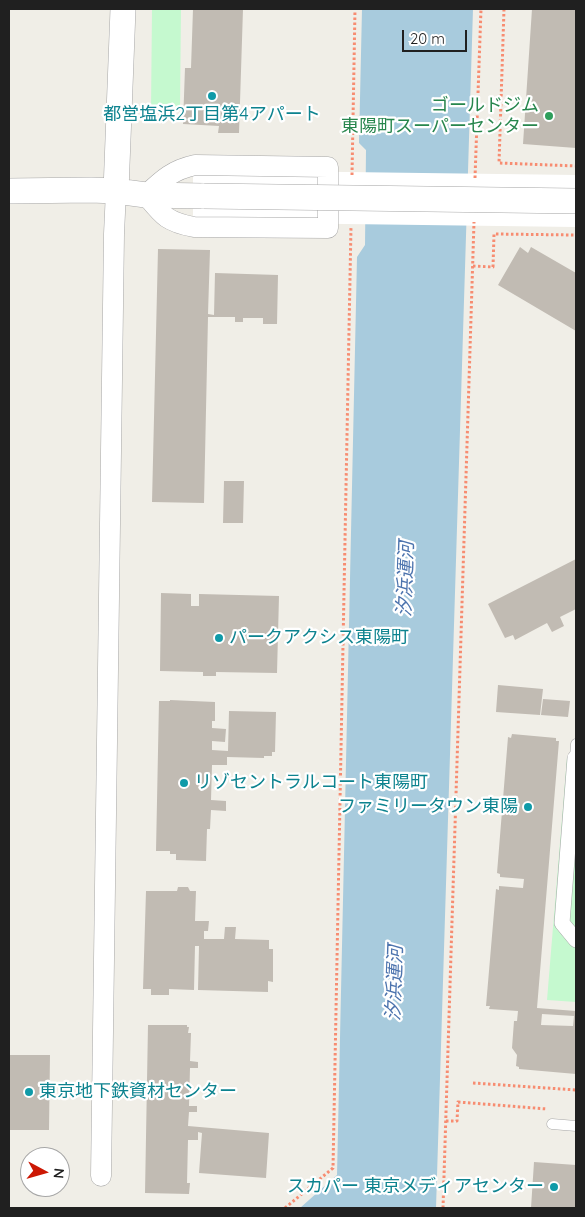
<!DOCTYPE html>
<meta charset="utf-8">
<style>
body{margin:0}
#map{position:relative;width:585px;height:1217px;overflow:hidden;background:#f0eee7;font-family:Quicksand,sans-serif}
canvas{display:block}
.frame{position:absolute;inset:0;border:10px solid #202020;pointer-events:none}
.north{position:absolute;left:20px;top:1147px;width:50px;height:50px;box-sizing:border-box;background:#fff;border:1px solid #a6a6a6;border-radius:50%;rotate:96deg;font-size:14px;font-weight:700;line-height:20px;text-align:center;color:#202020}
.north::after{content:'';display:block;margin:auto;width:18px;height:22px;background:#cc1804;clip-path:polygon(50% 0,100% 100%,50% 72%,0 100%)}
.scale{position:absolute;left:402px;top:30px;width:65px;height:22px;box-sizing:border-box;border:2px solid #202020;border-top:0;padding-left:6px;font-size:15px;line-height:18px;white-space:nowrap;color:#202020;-webkit-text-stroke:4px #fff;paint-order:stroke}
</style>
<div id="map">
<canvas width="585" height="1217"></canvas>
<div class="frame"></div>
<div class="north">N</div>
<div class="scale">20 m</div>
</div>
<script>
const c = document.querySelector('canvas').getContext('2d');
c.lineJoin = 'round';
function fill(path, color) { c.fillStyle = color; c.fill(path, 'evenodd'); }
function trace(path, color, width, dash) { c.strokeStyle = color; c.lineWidth = width; c.lineCap = dash ? 'butt' : 'round'; c.setLineDash(dash || []); c.stroke(path); }
function label(font, color, halo, rows, align = 'center') {
  c.font = font + ' Quicksand,"Noto Sans JP",sans-serif'; c.lineWidth = 4.5; c.setLineDash([]); c.textBaseline = 'middle'; c.strokeStyle = halo; c.fillStyle = color; for (const [text, x, y, turn = 0] of rows) {
    c.save(); c.translate(x, y); c.rotate((+turn || 0) * Math.PI / 180); c.textAlign = isNaN(turn) ? turn : align; if (halo) c.strokeText(text, 0, 0); c.fillText(text, 0, 0); c.restore();
  }
}
fill(new Path2D(`
 M152 9H181L180 110H151Z
 M567 757 576 758V1002L547 1000Z`), '#c5f9cf');
fill(new Path2D(`
 M362 9H473L436 1208H300L337 1175 357 257 365 245 366 150 359 143Z`), '#a8cbdd');
fill(new Path2D(`
 M193 170 576 175V227L193 222Z`), '#fff');
fill(new Path2D(`
 M193 9H243L239 133H218L219 126 183 124 185 68H191Z
 M532 9H576V148L523 144Z
 M520 247 528 253 531 247 576 273V331L498 285Z
 M158 249 210 250 208 314 214 315 215 273 278 275 277 324H263V318H243V322H235V317H208L204 503 152 502Z
 M224 481H244L243 523H223Z
 M576 559V609L560 617 564 626 552 632 547 623 515 640 513 635 505 638 488 604Z
 M161 593 191 594V606H199V594L279 596 277 673 216 672V676H203V672L160 671Z
 M498 685 543 689 540 715 496 712Z
 M543 699 570 701 568 717 541 715Z
 M170 700 215 702V721H212V728L226 729 225 742 212 741V750L228 751 229 711 276 712 275 752H272V756H264V758L227 757V765H212L211 800 226 801V811L211 810 210 829H207L206 861 176 860V854H170V851H156L159 701H170Z
 M512 734 556 738V741H559L537 1008 576 1011V1074L519 1069V1067L516 1066 517 1055 512 1048 514 1021H517L518 1011 489 1009 490 1006H486L496 889 499 890V886L523 888 524 879 500 877V874L497 873 508 737 511 738ZM542 1014 574 1016 573 1026 541 1025Z
 M178 887H188L190 891H196L195 921H209L208 931H204V939H224L225 927H236L235 939 269 940V949H273V982L268 981V992L198 990 199 946H195L194 990 169 989V995H151V989H143L146 891H177Z
 M148 1025H187V1027H189L188 1033H191L190 1061 198 1062V1068H190L189 1106H197V1112H189L188 1126 269 1133 266 1178 199 1173 202 1133 198 1132V1140H188L187 1183H190L189 1194 145 1193Z
 M9 1055H50L49 1130H9Z
 M534 1162 576 1165V1208H531Z`), '#c1bbb3');
const service = new Path2D(`
 M575 758 576 744
 M552 1124 576 1126`);
const pedestrian = new Path2D(`
 M575 758 562 923 576 940`);
const minor = new Path2D(`
 M195 165 328 167V228L194 227C167 222 163 216 146 195 162 180 172 170 195 165Z
 M101 1176 114 234 116 191`);
const tertiary = new Path2D(`
 M9 191 91 190 116 191 146 195 204 196
 M116 191 123 9`);
trace(service, '#a7a7a7', 11);
trace(pedestrian, '#a7a7a7', 16);
trace(minor, '#a7a7a7', 21);
trace(tertiary, '#a7a7a7', 26);
trace(new Path2D(`
 M504 9 499 163 576 166
 M352 175 355 9
 M475 178 481 9
 M473 266 493 267 494 234 576 235
 M473 1083 576 1090
 M446 1121H457L458 1102 547 1109
 M285 1208 333 1168 351 226
 M443 1208 474 222`), '#f78c71', 3, [2.5, 2.5]);
trace(service, '#fff', 10);
trace(pedestrian, '#fff', 15);
trace(minor, '#fff', 20);
trace(tertiary, '#fff', 25);
const tertiaryBridge = new Path2D(`
 M204 196 576 201`);
trace(tertiaryBridge, '#a7a7a7', 26, []);
trace(tertiaryBridge, '#fff', 25);
for (const [x, y, r, color] of [
 [212,96,5,"#0f9aa8"],
 [549,116,5,"#2e9e5b"],
 [219,638,5,"#0f9aa8"],
 [184,783,5,"#0f9aa8"],
 [528,807,5,"#0f9aa8"],
 [29,1092,5,"#0f9aa8"],
 [554,1187,5,"#0f9aa8"]
]) { const dot = new Path2D(); dot.arc(x, y, r, 0, 2 * Math.PI); c.fillStyle = color; c.fill(dot); trace(dot, '#fff', 2); }
label('18px', '#27864d', '#fff', [
 ["ゴールドジム",539,106],
 ["東陽町スーパーセンター",539,127]
], 'right');
label('18px', '#0d838f', '#fff', [
 ["都営塩浜2丁目第4アパート",212,115,"center"],
 ["パークアクシス東陽町",229,638],
 ["リゾセントラルコート東陽町",194,783],
 ["ファミリータウン東陽",518,807,"right"],
 ["東京地下鉄資材センター",39,1092],
 ["スカパー 東京メディアセンター",544,1187,"right"]
], 'left');
label('italic 19px', '#4d74ae', '#fff', [
 ["汐浜運河",406,579,-88],
 ["汐浜運河",395,983,-88]
]);
</script>
